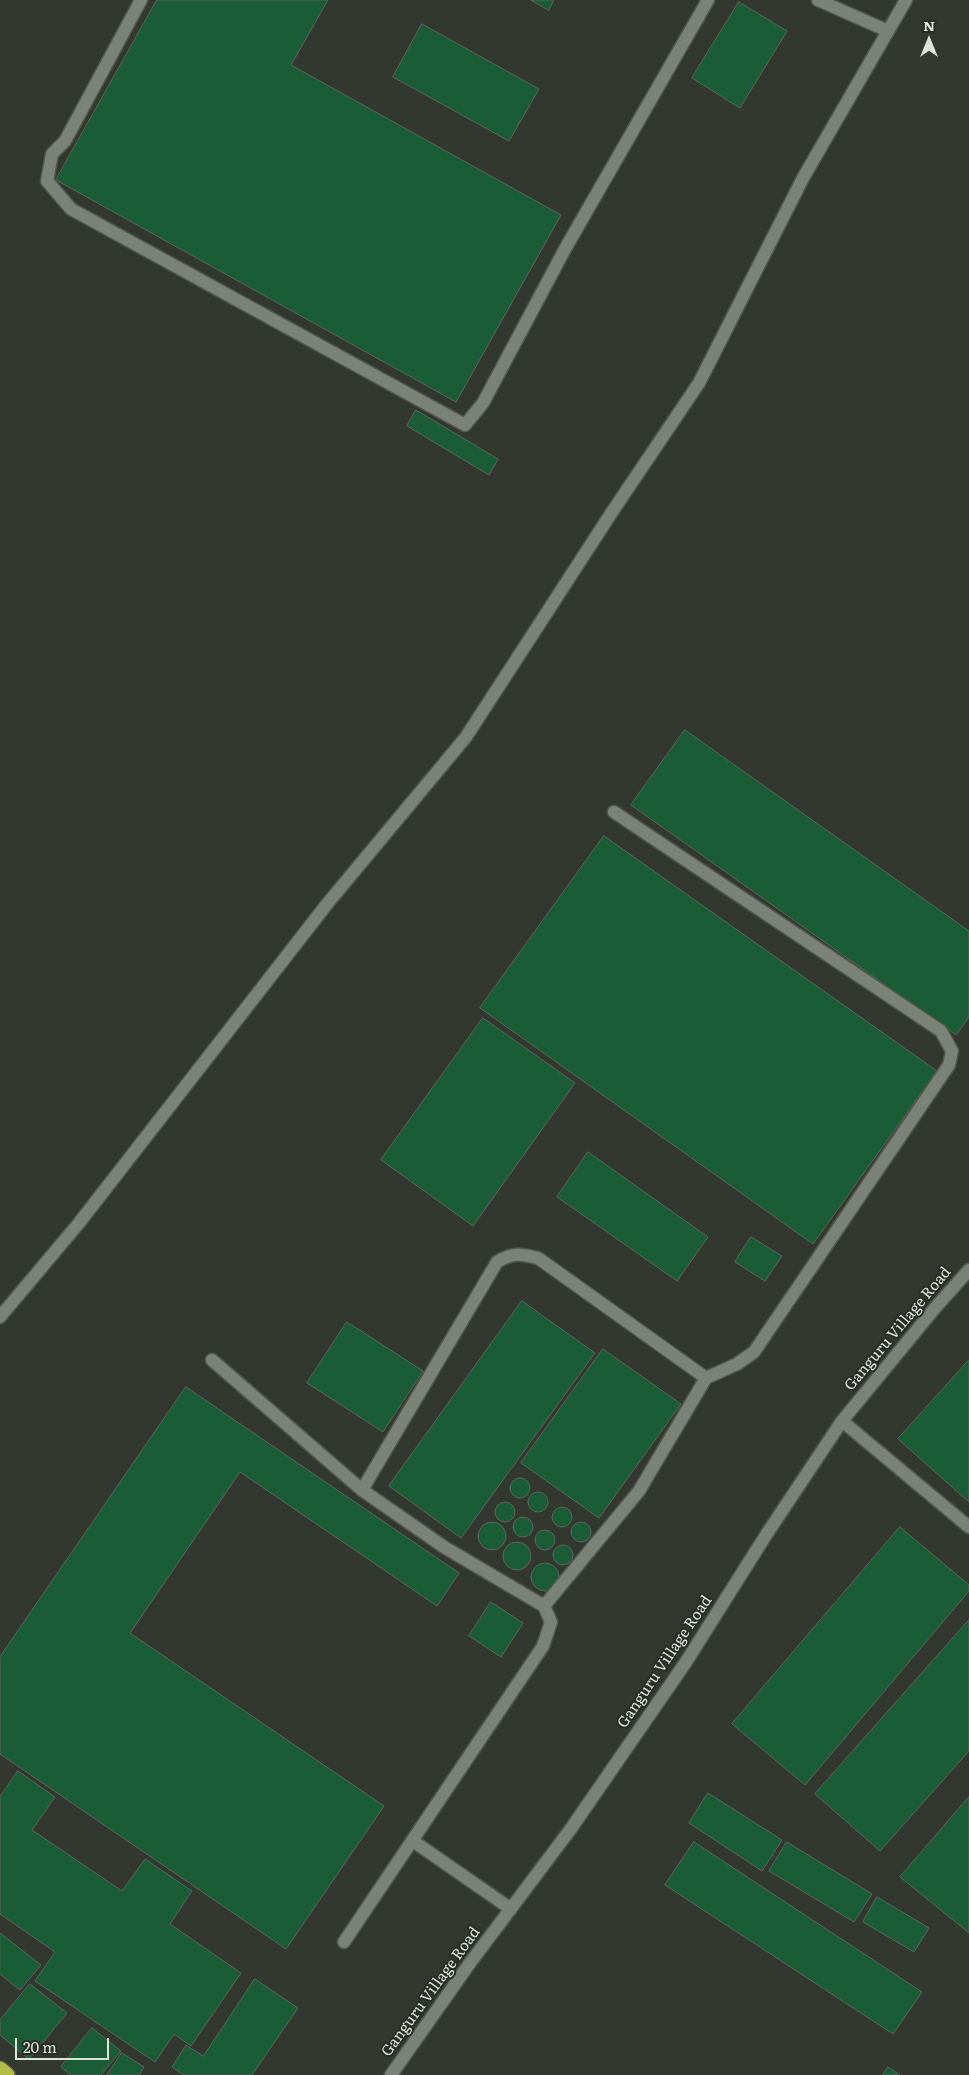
<!DOCTYPE html>
<style>
body{margin:0}
#map{position:relative;width:969px;height:2075px;overflow:hidden;background:#32382f;font-family:Literata,serif}
canvas{display:block}
.north{position:absolute;left:904px;top:15px;width:50px;height:50px;-webkit-text-stroke:4px #282e25;paint-order:stroke;rotate:0deg;font-size:14px;font-weight:700;line-height:20px;text-align:center;color:#dee2dc}
.north::after{content:'';display:block;margin:auto;width:18px;height:22px;background:#dee2dc;clip-path:polygon(50% 0,100% 100%,50% 72%,0 100%)}
.scale{position:absolute;left:15px;top:2038px;width:94px;height:22px;box-sizing:border-box;border:2px solid #dee2dc;border-top:0;padding-left:6px;font-size:15px;line-height:18px;white-space:nowrap;color:#dee2dc;-webkit-text-stroke:4px #282e25;paint-order:stroke}
</style>
<div id="map">
<canvas width="969" height="2075"></canvas>
<div class="north">N</div>
<div class="scale">20 m</div>
</div>
<script>
const c = document.querySelector('canvas').getContext('2d');
c.lineJoin = 'round';
function fill(path, color) { c.fillStyle = color; c.fill(path, 'evenodd'); }
function trace(path, color, width, dash) { c.strokeStyle = color; c.lineWidth = width; c.lineCap = dash ? 'butt' : 'round'; c.setLineDash(dash || []); c.stroke(path); }
function label(font, color, halo, rows, align = 'center') {
  c.font = font + ' Literata,serif'; c.lineWidth = 4; c.setLineDash([]); c.textBaseline = 'middle'; c.strokeStyle = halo; c.fillStyle = color; for (const [text, x, y, turn = 0] of rows) {
    c.save(); c.translate(x, y); c.rotate((+turn || 0) * Math.PI / 180); c.textAlign = isNaN(turn) ? turn : align; if (halo) c.strokeText(text, 0, 0); c.fillText(text, 0, 0); c.restore();
  }
}
const building = new Path2D(`
 M157 0H328L291 65 561 215 456 402 56 180Z
 M531 0H554L549 10Z
 M739 2 787 31 740 108 692 78Z
 M422 24 539 89 509 141 393 77Z
 M416 410 498 459 489 475 407 426Z
 M685 730 969 931V1017L956 1035 631 805Z
 M604 836 937 1071 813 1244 480 1008Z
 M483 1018 575 1083 473 1226 381 1160Z
 M588 1152 708 1237 677 1281 557 1197Z
 M751 1237 782 1256 765 1281 735 1262Z
 M522 1301 595 1353 461 1538 389 1486Z
 M347 1322 423 1371 383 1432 307 1383Z
 M603 1349 681 1404 599 1518 521 1463Z
 M969 1360V1502L898 1439Z
 M186 1387 459 1573 437 1606 240 1472 130 1633 384 1806 286 1949 0 1754V1657Z
 M510 1488a10 10 0 1 1 20 0a10 10 0 1 1-20 0Z
 M528 1502a10 10 0 1 1 20 0a10 10 0 1 1-20 0Z
 M495 1512a10 10 0 1 1 20 0a10 10 0 1 1-20 0Z
 M552 1517a10 10 0 1 1 20 0a10 10 0 1 1-20 0Z
 M513 1527a10 10 0 1 1 20 0a10 10 0 1 1-20 0Z
 M571 1532a10 10 0 1 1 20 0a10 10 0 1 1-20 0Z
 M478 1536a14 14 0 1 1 28 0a14 14 0 1 1-28 0Z
 M900 1527 969 1585V1591L805 1785 732 1724Z
 M535 1540a10 10 0 1 1 20 0a10 10 0 1 1-20 0Z
 M503 1556a14 14 0 1 1 28 0a14 14 0 1 1-28 0Z
 M553 1555a10 10 0 1 1 20 0a10 10 0 1 1-20 0Z
 M531 1577a14 14 0 1 1 28 0a14 14 0 1 1-28 0Z
 M491 1602 523 1623 501 1657 469 1636Z
 M969 1620V1751L880 1851 815 1794Z
 M18 1771 55 1797 32 1830 122 1891 145 1859 192 1891 170 1924 241 1973 191 2046 174 2034 155 2062 35 1981 55 1952 0 1914V1797Z
 M708 1793 782 1840 762 1871 689 1823Z
 M969 1797V1933L900 1877Z
 M694 1842 922 1992 893 2034 665 1885Z
 M787 1842 872 1894 854 1922 769 1871Z
 M877 1897 929 1928 914 1952 863 1922Z
 M0 1933 41 1965 20 1990 0 1974Z
 M255 1979 298 2008 252 2075H184L172 2067 186 2045 203 2056Z
 M30 1984 67 2013 29 2059 0 2035V2020Z
 M92 2028 121 2051 101 2075H71L61 2067Z
 M122 2053 144 2067 139 2075H107Z
 M888 2067 900 2075H883Z`);
fill(building, '#1a5c36');
trace(building, '#5c665e', 1);
const minor = new Path2D(`
 M141 0 65 141 52 154 47 181 71 209 465 425 483 403 565 249 708 0
 M818 0 888 31
 M0 1317 79 1223 327 904 466 737 612 512 699 383 803 178 906 0
 M212 1360 362 1490 444 1547 544 1606 551 1622 543 1646 344 1942
 M842 1421 969 1527
 M362 1490 497 1262C513 1252 521 1254 538 1258L706 1378
 M544 1606 639 1491 706 1378 737 1364 754 1352 949 1065 952 1051 941 1031 614 812
 M413 1841 511 1909
 M391 2075 470 1963 570 1830 686 1662 766 1535 842 1421 935 1308 969 1270`);
const highway = new Path2D(`
 M0 2069 7 2075`);
trace(minor, '#51564e', 15);
trace(highway, '#51564e', 18);
trace(minor, '#7b8277', 12);
trace(highway, '#b3bc48', 15);
label('15px', '#dee2dc', '#282e25', [
 ["Ganguru Village Road",898,1329,-50],
 ["Ganguru Village Road",665,1662,-56],
 ["Ganguru Village Road",431,1992,-54]
]);
</script>
